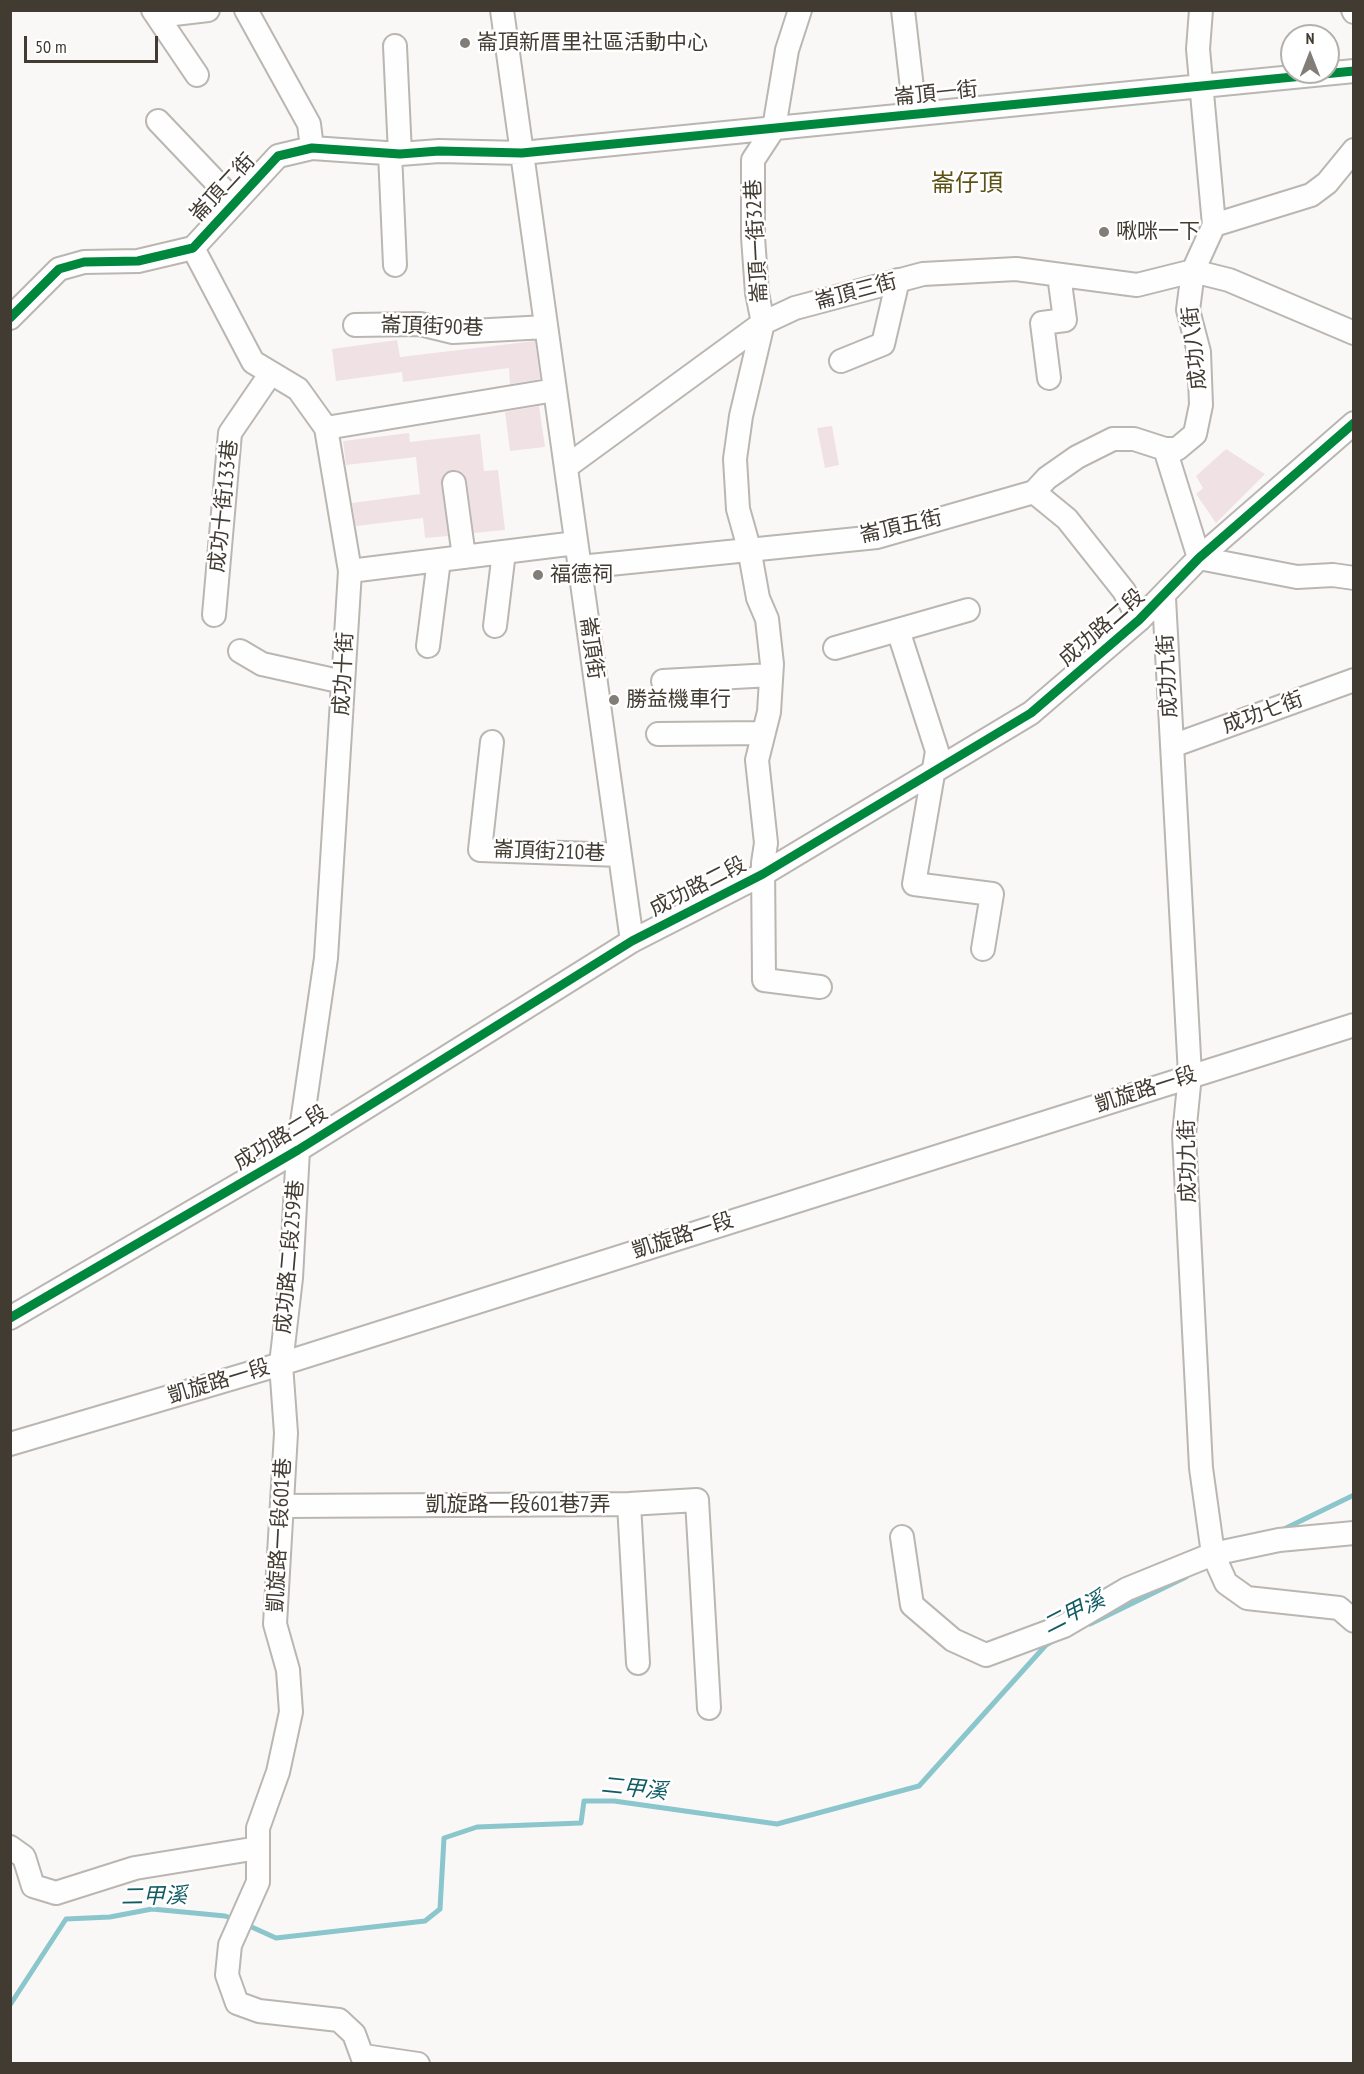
<!DOCTYPE html>
<html>
<head>
<meta charset="utf-8">
<style>
	body { margin:0 }
	#map { position:relative; width:1364px; height:2074px; overflow:hidden; background:#faf8f6; font-family:"PT Sans Narrow",sans-serif }
	canvas { display:block }
	.frame { position:absolute; inset:0; border:12px solid #423b31; pointer-events:none }
	.north { position:absolute; left:1280px; top:24px; width:60px; height:60px; box-sizing:border-box; background:#fff; border:2px solid #b3b1ad; border-radius:50%; rotate:0deg; font-size:16px; font-weight:700; line-height:24px; text-align:center; color:#423b31 }
	.north::after { content:''; display:block; margin:auto; width:21px; height:27px; background:#827d76; clip-path:polygon(50% 0,100% 100%,50% 72%,0 100%) }
	.scale { position:absolute; left:24px; top:36px; width:134px; height:27px; box-sizing:border-box; border:3px solid #423b31; border-top:0; padding-left:8px; font-size:18px; line-height:21px; white-space:nowrap; color:#423b31; -webkit-text-stroke:4px #fff; paint-order:stroke }
</style>
</head>
<body>
<div id="map">
<canvas width="1364" height="2074"></canvas>
<div class="frame"></div>
<div class="north">N</div>
<div class="scale">50 m</div>
</div>
<script>
const g = document.querySelector('canvas').getContext('2d');
g.lineJoin = 'round';
function poly(rows) {
  const path = new Path2D();
  for (const r of rows) {
    path.moveTo(r[0], r[1]);
    for (let i = 2; i < r.length; i += 2) path.lineTo(r[i], r[i + 1]);
  }
  return path;
}
function trace(path, color, width, dash) {
  g.strokeStyle = color;
  g.lineWidth = width;
  g.lineCap = dash ? 'butt' : 'round';
  g.setLineDash(dash || []);
  g.stroke(path);
}
function fillPath(path, color) {
  g.fillStyle = color;
  g.fill(path, 'evenodd');
}
function drawText(font, color, halo, rows, align = 'center') {
  g.font = font + ' "PT Sans Narrow","Noto Sans TC",sans-serif';
  g.lineWidth = 5;
  g.setLineDash([]);
  g.textBaseline = 'middle';
  g.strokeStyle = halo;
  g.fillStyle = color;
  for (const [text, x, y, turn = 0] of rows) {
    g.save();
    g.translate(x, y);
    g.rotate((+turn || 0) * Math.PI / 180);
    g.textAlign = isNaN(turn) ? turn : align;
    if (halo) g.strokeText(text, 0, 0);
    g.fillText(text, 0, 0);
    g.restore();
  }
}
const stream = poly([
	[1282,1530,1354,1495],
	[1090,1624,1186,1577],
	[245,1924,276,1938,425,1921,440,1909,444,1838,477,1827,581,1823,584,1801,614,1801,777,1824,919,1786,1046,1645,1051,1642],
	[10,2005,66,1919,110,1917,152,1909,225,1916,234,1919]
]);
const building = poly([
	[397,340,400,357,535,341,540,379,510,384,509,368,403,382,402,372,336,381,332,349],
	[539,406,545,447,510,451,505,412],
	[832,426,839,465,825,468,817,428],
	[409,433,410,442,480,434,484,471,498,470,505,530,474,533,467,481,464,474,453,470,445,473,441,484,448,536,425,538,423,518,356,526,352,503,420,494,416,457,346,465,343,441],
	[1226,449,1265,474,1216,523,1196,494,1203,488,1196,476]
]);
const minor = poly([
	[153,10,197,75],
	[246,10,309,124,312,148],
	[502,10,632,941],
	[800,10,787,50,774,128,753,160,753,237,757,293,763,323,741,416,735,459,738,509,749,548,758,598,767,619,772,664,769,712,757,760,766,843,763,863,764,980,820,987],
	[903,10,915,114],
	[1201,10,1198,49,1214,225,1193,271,1188,310,1199,352,1201,405,1195,434,1177,449,1165,449,1199,558,1297,577,1333,575,1354,578],
	[1353,10,1354,12],
	[157,16,208,10],
	[395,46,400,154],
	[158,121,235,202],
	[390,153,395,265],
	[1214,225,1311,195,1327,183,1354,150],
	[193,248,253,362,298,389,326,428,350,571,326,958,298,1150,291,1278,281,1364,286,1433,275,1624,288,1670,291,1712,278,1772,258,1828,258,1882,230,1945,227,1975,237,2003,259,2011,339,2020,354,2034,365,2064],
	[10,318,59,269,84,262,138,261,193,248,278,156,312,148,400,154,439,151,522,153,1354,71],
	[355,325,420,324,453,332,546,327],
	[841,361,883,344,898,280],
	[1049,378,1042,323,1065,320,1059,275],
	[326,428,555,390],
	[566,467,763,323,795,308,923,274,1016,269,1137,285,1193,271,1229,280,1354,333],
	[454,483,464,557],
	[1034,492,1067,519,1124,591,1139,620],
	[580,567,877,537,1034,492,1047,478,1077,457,1113,439,1134,439,1165,449],
	[350,571,576,543],
	[1164,598,1190,1075,1184,1135,1201,1468,1213,1554,1226,1583,1247,1598,1339,1608,1354,1621],
	[214,615,230,433,271,373],
	[495,626,504,552],
	[898,630,937,751,914,884,992,894,983,949],
	[428,646,439,560],
	[835,648,968,610],
	[240,651,262,664,343,682],
	[663,681,771,675],
	[658,734,763,733],
	[492,742,480,850,620,855],
	[1172,746,1354,680],
	[10,1318,298,1150,632,941,763,874,1031,713,1139,620,1199,558,1354,423],
	[10,1444,281,1364,1354,1025],
	[629,1504,638,1663],
	[283,1506,629,1504,697,1500,709,1708],
	[902,1537,912,1605,953,1640,986,1655,1064,1626,1127,1589,1213,1554,1279,1540,1354,1533],
	[10,1847,24,1857,33,1886,56,1893,135,1868,258,1848],
	[364,2056,418,2064]
]);
const cycleway = poly([
	[10,318,59,269,84,262,138,261,193,248,278,156,312,148,400,154,439,151,522,153,1354,71],
	[10,1318,298,1150,632,941,763,874,1031,713,1139,620,1199,558,1354,423]
]);
const markers = [
	[465,43,6,"#827d76"],
	[1104,232,6,"#827d76"],
	[538,575,6,"#827d76"],
	[614,700,6,"#827d76"]
];
const poiNames = [
	["崙頂新厝里社區活動中心",477,43],
	["啾咪一下",1116,232],
	["福德祠",550,575],
	["勝益機車行",626,700]
];
const streetNames = [
	["崙頂一街",936,94,-6],
	["崙頂二街",223,188,-47],
	["崙頂一街32巷",757,241,-93],
	["崙頂三街",856,292,-15],
	["崙頂街90巷",432,327,2],
	["成功八街",1195,348,-96],
	["成功十街133巷",224,506,-84],
	["崙頂五街",901,527,-13],
	["成功路二段",1102,628,-41],
	["崙頂街",591,648,82],
	["成功十街",344,674,-87],
	["成功九街",1168,676,-93],
	["成功七街",1263,713,-20],
	["崙頂街210巷",549,852,2],
	["成功路二段",698,887,-27],
	["凱旋路一段",1146,1090,-18],
	["成功路二段",281,1138,-31],
	["成功九街",1188,1161,-91],
	["凱旋路一段",683,1236,-18],
	["成功路二段259巷",290,1257,-85],
	["凱旋路一段",219,1382,-17],
	["凱旋路一段601巷7弄",518,1505],
	["凱旋路一段601巷",280,1535,-87]
];
const waterNames = [
	["二甲溪",1074,1613,-27],
	["二甲溪",634,1789,6],
	["二甲溪",154,1897,-1]
];
const quarterNames = [
	["崙仔頂",967,184]
];
trace(stream, '#8ac6cc', 5);
fillPath(building, '#f0e1e4');
trace(minor, '#bab6b1', 26);
trace(minor, '#fefefe', 22);
trace(cycleway, '#00873e', 9);
for (const [x, y, r, color] of markers) {
  const dot = new Path2D();
  dot.arc(x, y, r, 0, 2 * Math.PI);
  g.fillStyle = color;
  g.fill(dot);
  trace(dot, '#fff', 2);
}
drawText('21px', '#423b31', '#fff', poiNames, 'left');
drawText('21px', '#423b31', '#fff', streetNames);
drawText('italic 22px', '#115c63', '#fff', waterNames);
drawText('24px', '#5e5316', '#fff', quarterNames);
</script>
</body>
</html>
